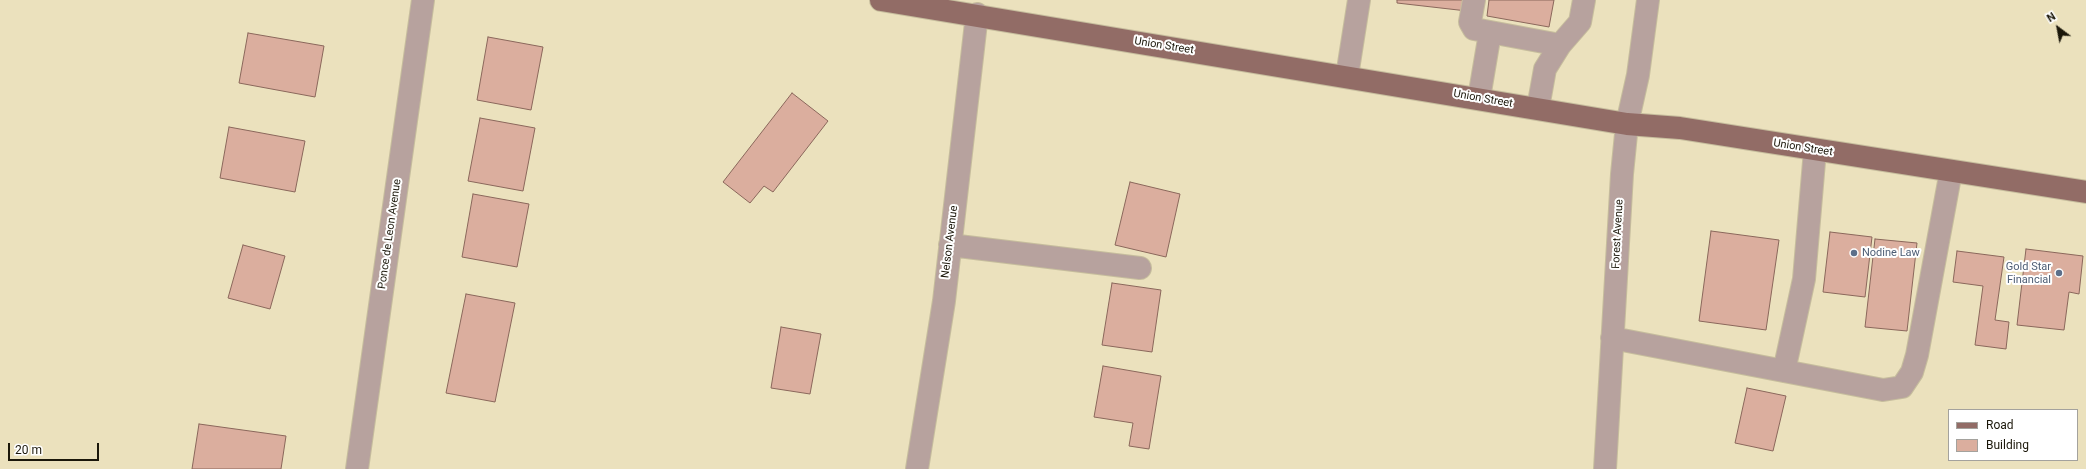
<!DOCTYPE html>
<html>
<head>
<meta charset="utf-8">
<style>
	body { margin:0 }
	#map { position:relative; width:2086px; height:469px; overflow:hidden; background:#ebe1bd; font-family:Roboto,sans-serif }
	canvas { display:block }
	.legend { position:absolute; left:1948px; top:409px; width:130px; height:52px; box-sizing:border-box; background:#fff; border:1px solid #a4a29d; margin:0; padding:5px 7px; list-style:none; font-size:12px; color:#1b170a }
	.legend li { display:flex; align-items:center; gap:8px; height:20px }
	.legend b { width:20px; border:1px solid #a4a29d }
	.north { position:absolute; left:2038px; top:8px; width:40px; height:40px; -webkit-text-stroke:3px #fff; paint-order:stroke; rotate:328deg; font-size:11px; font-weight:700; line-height:16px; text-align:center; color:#1b170a }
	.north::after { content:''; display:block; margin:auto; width:14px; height:18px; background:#1b170a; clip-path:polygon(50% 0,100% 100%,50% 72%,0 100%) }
	.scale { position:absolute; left:8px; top:443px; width:91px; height:18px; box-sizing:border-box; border:2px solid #1b170a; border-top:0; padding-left:5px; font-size:12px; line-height:14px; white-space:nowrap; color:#1b170a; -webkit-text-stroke:3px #fff; paint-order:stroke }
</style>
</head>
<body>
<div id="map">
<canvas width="2086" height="469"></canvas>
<ul class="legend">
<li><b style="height:5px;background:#926c66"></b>Road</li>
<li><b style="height:11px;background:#dbae9e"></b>Building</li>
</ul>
<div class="north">N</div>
<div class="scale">20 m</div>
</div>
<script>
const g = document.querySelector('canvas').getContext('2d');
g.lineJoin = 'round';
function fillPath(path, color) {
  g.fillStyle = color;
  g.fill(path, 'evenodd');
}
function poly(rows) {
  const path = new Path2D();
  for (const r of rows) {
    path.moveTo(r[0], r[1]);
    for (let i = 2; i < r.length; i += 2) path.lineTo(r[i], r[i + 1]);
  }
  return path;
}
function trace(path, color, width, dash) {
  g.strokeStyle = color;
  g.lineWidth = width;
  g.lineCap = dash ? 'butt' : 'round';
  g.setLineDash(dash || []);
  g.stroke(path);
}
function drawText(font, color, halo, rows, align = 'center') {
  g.font = font + ' Roboto,sans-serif';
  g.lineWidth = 4;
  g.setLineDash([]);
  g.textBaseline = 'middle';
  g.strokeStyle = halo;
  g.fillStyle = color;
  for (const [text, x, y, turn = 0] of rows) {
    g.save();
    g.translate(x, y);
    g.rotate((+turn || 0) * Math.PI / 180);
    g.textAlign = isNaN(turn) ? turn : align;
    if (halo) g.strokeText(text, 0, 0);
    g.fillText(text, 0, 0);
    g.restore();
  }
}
const building = poly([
	[1397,0,1468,0,1467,11,1397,3,1397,0],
	[1489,0,1554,0,1549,27,1487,16,1489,0],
	[248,33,324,46,315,97,239,83,248,33],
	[488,37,543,47,531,110,477,100,488,37],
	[792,93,828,121,773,192,764,186,750,203,723,182,792,93],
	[480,118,535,128,523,191,468,181,480,118],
	[229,127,305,141,295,192,220,178,229,127],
	[1130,182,1180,194,1166,257,1115,245,1130,182],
	[473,194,529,204,517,267,462,257,473,194],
	[1711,231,1779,240,1766,330,1699,321,1711,231],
	[1830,232,1872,237,1865,297,1823,292,1830,232],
	[1875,239,1917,243,1907,331,1865,327,1875,239],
	[243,245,285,256,270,309,228,298,243,245],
	[2026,249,2083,256,2079,294,2069,292,2064,330,2017,325,2026,249],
	[1957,251,2004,257,1995,320,2009,322,2006,349,1975,345,1983,286,1953,282,1957,251],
	[1112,283,1161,290,1152,352,1102,345,1112,283],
	[466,294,515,303,495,402,446,393,466,294],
	[781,327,821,334,810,394,771,388,781,327],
	[1103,366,1161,376,1149,449,1129,446,1133,423,1094,417,1103,366],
	[1747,388,1786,396,1773,451,1735,443,1747,388],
	[199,424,286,436,281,469,192,469,199,424]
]);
const minor = poly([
	[1474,0,1470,22,1474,29,1560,45],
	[1347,76,1359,0],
	[1479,98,1490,33],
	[1538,108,1545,69,1560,45,1580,22,1584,0],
	[950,245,1140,268],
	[1612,338,1883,390,1902,387,1912,372,1917,355,1951,171],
	[1784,371,1804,279,1815,150],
	[357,469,423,0],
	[917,469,944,301,977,14],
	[1605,469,1622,174,1627,124,1638,75,1648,0]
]);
const major = poly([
	[881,0,1627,124,1680,128,2086,192]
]);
const markers = [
	[1854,253,4,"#5c6f8a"],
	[2059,273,4,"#5c6f8a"]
];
const streetNames = [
	["Union Street",1164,46,9],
	["Union Street",1483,99,10],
	["Union Street",1803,148,9],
	["Ponce de Leon Avenue",390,234,-82],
	["Forest Avenue",1618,234,-87],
	["Nelson Avenue",950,242,-83]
];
const serviceNames = [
	["Nodine Law",1862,253],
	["Gold Star",2051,267,"right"],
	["Financial",2051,280,"right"]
];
fillPath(building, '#dbae9e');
trace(building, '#8a675b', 1);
trace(minor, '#c6bd9d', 24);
trace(major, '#c6bd9d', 24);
trace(minor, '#b7a29e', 22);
trace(major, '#926c66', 22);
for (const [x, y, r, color] of markers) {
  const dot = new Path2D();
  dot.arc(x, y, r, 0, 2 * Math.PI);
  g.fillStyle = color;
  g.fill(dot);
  trace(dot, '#fff', 1.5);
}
drawText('11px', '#1b170a', '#fff', streetNames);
drawText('11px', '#4e5e75', '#fff', serviceNames, 'left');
</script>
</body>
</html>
